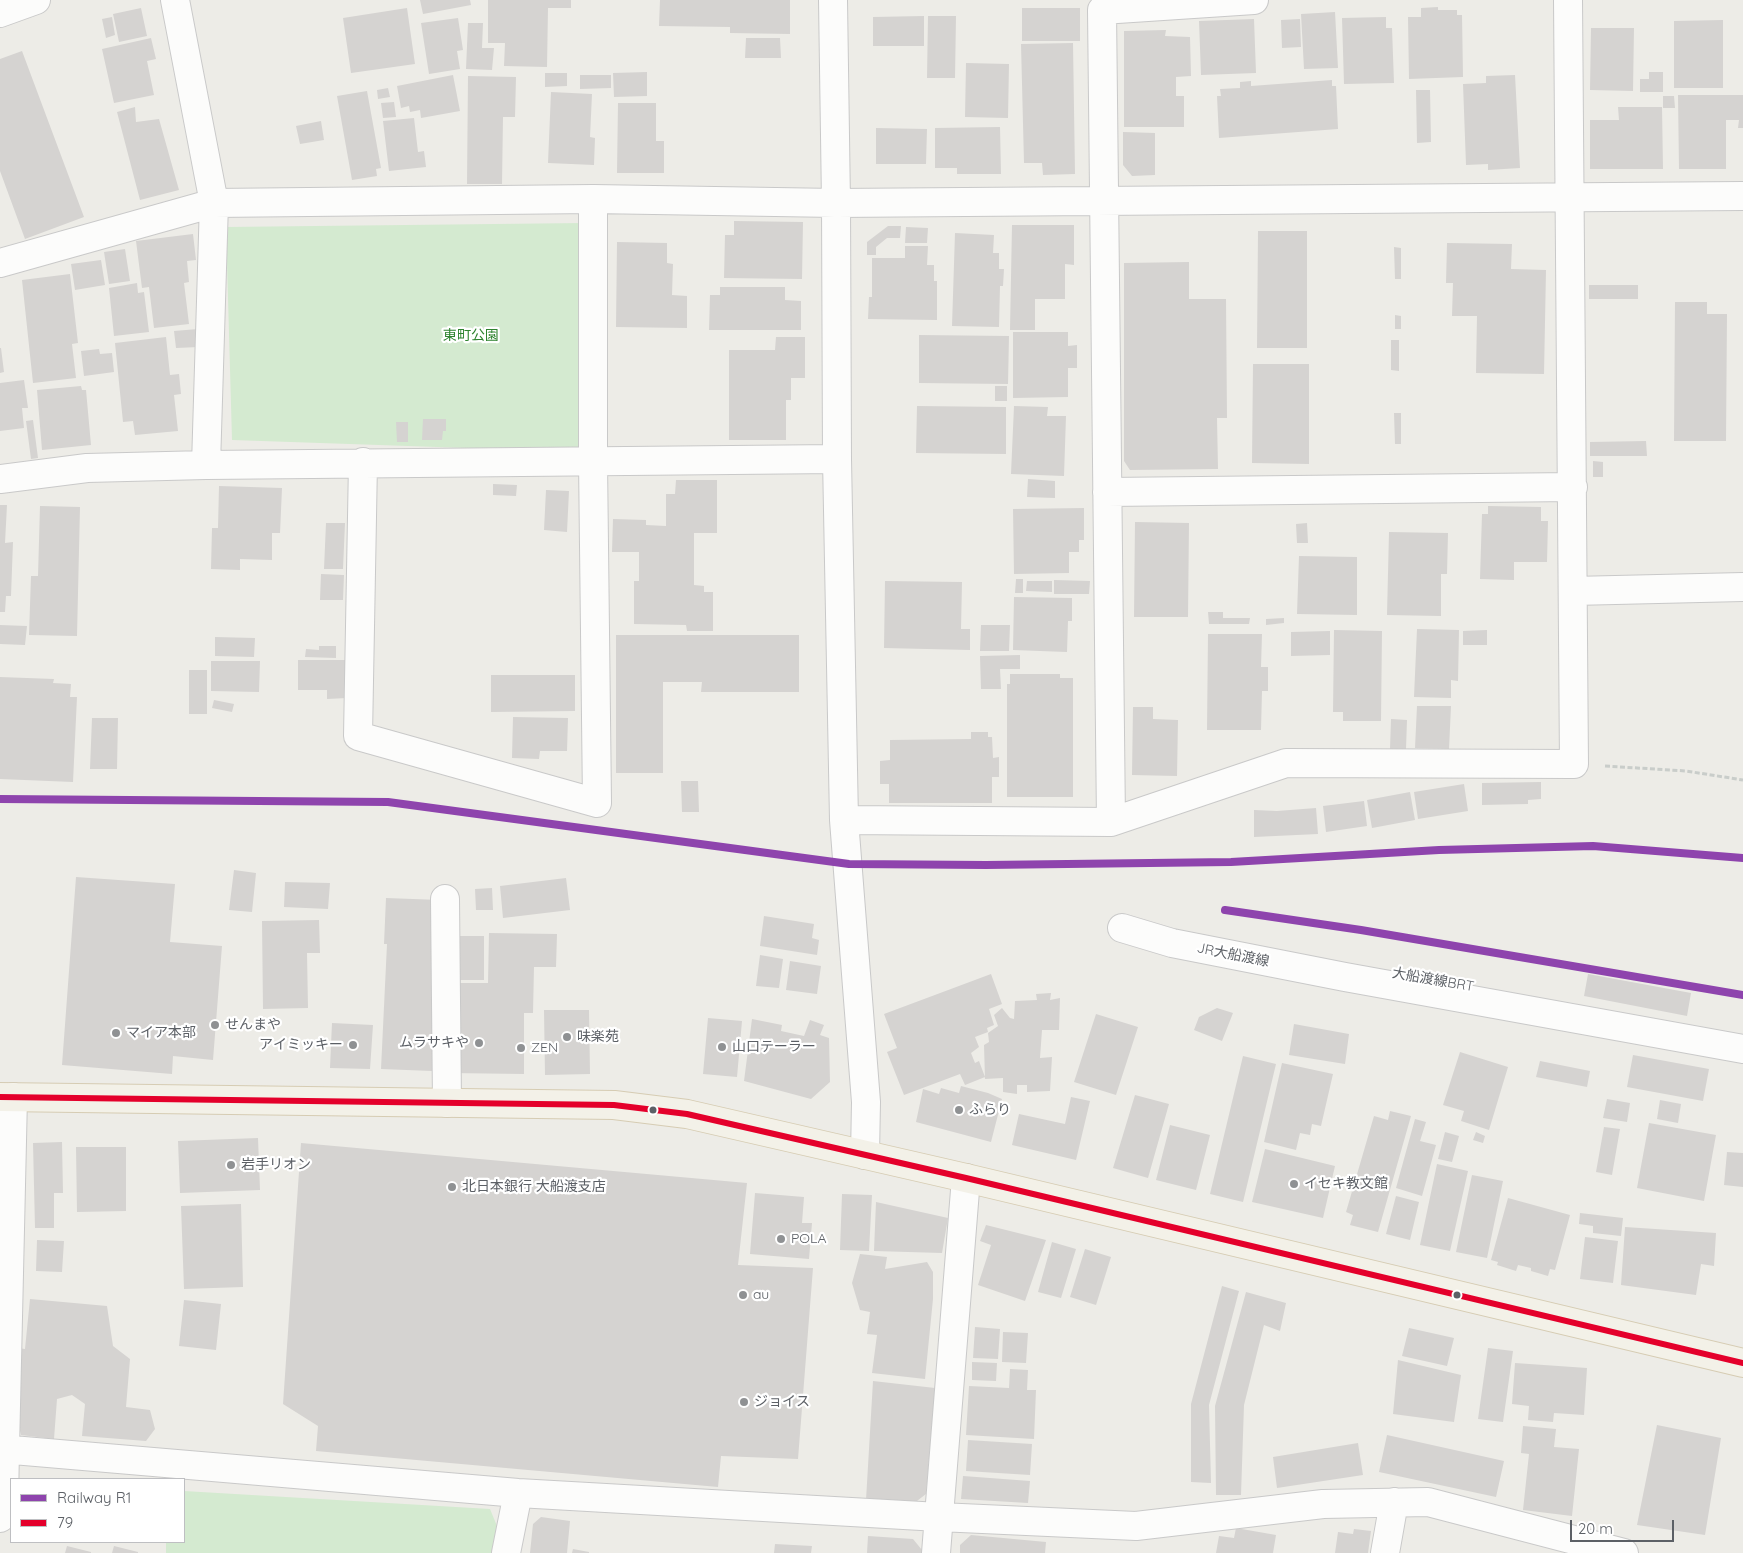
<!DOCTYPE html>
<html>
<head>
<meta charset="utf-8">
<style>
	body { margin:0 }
	#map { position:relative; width:1743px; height:1553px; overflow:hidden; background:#edece7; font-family:Quicksand,sans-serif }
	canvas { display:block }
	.legend { position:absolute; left:10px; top:1478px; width:175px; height:65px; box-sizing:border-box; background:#fff; border:1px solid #bebfc2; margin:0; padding:6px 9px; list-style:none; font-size:15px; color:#5c6066 }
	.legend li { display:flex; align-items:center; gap:10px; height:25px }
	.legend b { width:25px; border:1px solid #bebfc2 }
	.scale { position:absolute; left:1570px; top:1520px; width:104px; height:22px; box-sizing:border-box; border:2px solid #5c6066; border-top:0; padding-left:6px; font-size:15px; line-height:18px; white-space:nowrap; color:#5c6066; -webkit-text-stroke:4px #fff; paint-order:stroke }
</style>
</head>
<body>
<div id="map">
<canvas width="1743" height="1553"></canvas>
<ul class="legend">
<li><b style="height:6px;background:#8e44ad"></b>Railway R1</li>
<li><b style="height:6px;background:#e4002b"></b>79</li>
</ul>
<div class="scale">20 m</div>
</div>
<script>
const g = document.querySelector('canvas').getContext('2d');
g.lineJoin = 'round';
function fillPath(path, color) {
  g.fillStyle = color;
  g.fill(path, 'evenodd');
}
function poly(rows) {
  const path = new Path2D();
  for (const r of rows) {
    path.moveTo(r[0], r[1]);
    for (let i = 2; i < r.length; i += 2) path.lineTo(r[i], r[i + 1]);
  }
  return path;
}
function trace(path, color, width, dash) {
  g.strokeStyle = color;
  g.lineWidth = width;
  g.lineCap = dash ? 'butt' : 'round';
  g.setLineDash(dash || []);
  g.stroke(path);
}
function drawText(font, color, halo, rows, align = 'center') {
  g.font = font + ' Quicksand,"Noto Sans JP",sans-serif';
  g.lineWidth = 4.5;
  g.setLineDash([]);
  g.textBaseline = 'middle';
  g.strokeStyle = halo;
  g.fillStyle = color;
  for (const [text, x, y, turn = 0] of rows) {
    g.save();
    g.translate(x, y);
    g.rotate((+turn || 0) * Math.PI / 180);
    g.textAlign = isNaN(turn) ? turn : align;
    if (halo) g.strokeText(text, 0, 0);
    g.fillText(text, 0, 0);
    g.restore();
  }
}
const green = poly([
	[584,223,584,452,232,440,226,227],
	[184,1491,490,1509,497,1526,492,1553,166,1553,166,1542,184,1542]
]);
const building = poly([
	[420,0,470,0,471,5,423,14],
	[488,0,571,0,571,8,548,8,547,67,504,66,505,43,488,43],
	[660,0,790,0,790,34,730,33,730,27,659,26],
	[1438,7,1438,10,1457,10,1457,15,1462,15,1463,77,1409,79,1408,17,1421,17,1421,8],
	[141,8,147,36,119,42,113,14],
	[407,8,415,64,351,73,343,18],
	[1022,8,1080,8,1080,41,1022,41],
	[1335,12,1338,68,1304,69,1301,14],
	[924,16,924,46,873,46,873,17],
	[928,16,956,16,955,78,927,78],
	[112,17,115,35,106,38,102,19],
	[1386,17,1386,28,1392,28,1394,83,1344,84,1342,18],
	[458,18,463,50,457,51,460,69,429,74,421,23],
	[1254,19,1256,73,1201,75,1199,21],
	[1300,19,1301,47,1282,48,1281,20],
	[1723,20,1723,88,1674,88,1674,21],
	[468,23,483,23,482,48,494,48,492,70,466,69],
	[1591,28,1634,28,1633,91,1590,90],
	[1166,30,1165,36,1190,37,1191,76,1176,77,1176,96,1184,96,1184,127,1124,127,1124,31],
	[151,38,156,59,147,61,154,95,114,103,102,49],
	[746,38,780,38,781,58,745,58],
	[1073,43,1075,174,1043,175,1042,163,1024,163,1021,44],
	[22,51,84,217,25,239,0,171,0,59],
	[966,63,1009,64,1008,118,965,117],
	[647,72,647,96,614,97,613,73],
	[1649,72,1663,72,1663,92,1640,92,1640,79,1649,79],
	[545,73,567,73,567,86,545,87],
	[453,75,460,111,421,118,420,110,410,112,409,106,401,108,397,86],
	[580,75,611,75,611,88,580,89],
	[1515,75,1520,168,1488,170,1488,164,1466,165,1463,84,1486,83,1486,76],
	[468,76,516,77,515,117,503,117,502,184,467,184],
	[1332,80,1332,86,1336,86,1338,129,1219,138,1217,96,1221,96,1220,89,1240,88,1240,82,1251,81,1251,86],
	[388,88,390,97,378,99,377,90],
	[1416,90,1430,90,1431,142,1417,143],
	[367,91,381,168,376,169,377,176,352,180,337,96],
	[551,92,592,94,590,137,595,138,594,165,548,163],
	[1678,95,1743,95,1743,128,1738,128,1739,120,1726,120,1726,169,1679,169],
	[1663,96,1674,96,1675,108,1663,108],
	[394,102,396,117,383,118,381,103],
	[618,103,656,103,656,141,664,141,664,173,617,173],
	[135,107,136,122,159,119,179,190,140,200,117,112],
	[1618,107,1662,107,1663,169,1590,169,1590,120,1619,120],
	[414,118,418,152,424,151,426,167,389,171,383,121],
	[321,121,324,140,300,144,296,126],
	[1000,127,1001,174,957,174,957,168,935,168,935,128],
	[876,128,927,129,926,164,876,164],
	[1123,132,1155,133,1155,175,1132,176,1123,165],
	[734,221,803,222,802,279,724,278,725,235,734,235],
	[1012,225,1074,225,1074,265,1065,264,1065,299,1035,299,1035,330,1010,330],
	[888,226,901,226,900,238,887,238,876,247,876,255,867,255,867,242],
	[906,227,928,228,927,243,905,243],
	[1258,231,1307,231,1307,348,1257,348],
	[955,233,994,235,993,253,999,253,999,269,1004,269,1003,286,1000,286,999,327,952,326],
	[193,234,196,260,187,261,189,282,184,283,189,324,154,328,149,287,142,288,136,241],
	[617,242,667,243,667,263,673,264,672,295,687,296,687,328,616,327],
	[1447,243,1512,244,1511,269,1546,270,1544,374,1476,373,1477,316,1452,316,1453,283,1446,283],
	[905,246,928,246,927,265,934,265,934,281,937,281,937,320,868,319,869,297,872,297,872,258,905,258],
	[1394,247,1401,248,1401,279,1395,279],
	[125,249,130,281,109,284,104,252],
	[101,260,105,285,75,290,71,264],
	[1189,262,1189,299,1226,299,1227,418,1217,418,1218,469,1130,470,1124,461,1124,263],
	[70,274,78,343,72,344,76,378,33,383,22,280],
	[137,283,138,293,144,292,149,332,114,336,109,288],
	[1589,285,1638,285,1638,299,1589,299],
	[720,287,785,287,785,300,801,301,801,330,709,330,710,295,720,295],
	[1675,302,1707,302,1707,314,1727,314,1726,441,1674,441],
	[1395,315,1401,316,1401,329,1395,329],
	[198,329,199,347,176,348,174,331],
	[1013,332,1068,332,1068,346,1077,345,1077,368,1068,368,1068,397,1013,398],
	[919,335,1009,336,1008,384,919,383],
	[166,337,170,375,179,374,181,394,174,395,178,431,135,435,133,421,123,422,115,343],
	[776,337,805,337,805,378,791,378,791,400,786,400,786,440,729,440,729,350,775,350],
	[1391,340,1399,340,1399,371,1391,370],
	[0,348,1,348,4,372,0,373],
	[99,349,100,354,112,353,114,372,84,376,81,351],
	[1253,364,1309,364,1309,464,1252,463],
	[24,380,28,408,22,408,24,428,0,431,0,383],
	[81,386,82,390,86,390,91,445,42,450,37,390],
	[995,386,1007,386,1007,401,995,401],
	[917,406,1006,407,1006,454,916,453],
	[1014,406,1048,407,1047,416,1066,416,1064,476,1011,474],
	[1394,413,1401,413,1401,444,1395,444],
	[423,419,446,419,446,431,443,431,442,440,422,440],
	[33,420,38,458,31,459,26,421],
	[396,422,408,422,408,442,397,442],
	[1646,441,1647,456,1590,456,1590,442],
	[1593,461,1603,462,1603,477,1593,477],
	[1028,479,1055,481,1055,498,1027,497],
	[676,480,717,480,717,533,694,533,694,585,704,586,704,592,713,592,713,631,687,631,686,625,634,624,634,581,639,581,639,552,612,552,613,519,646,520,646,525,666,526,666,494,675,494],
	[493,484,517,485,516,496,493,495],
	[219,486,282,488,280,533,272,533,272,560,240,559,240,570,211,569,212,528,218,528],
	[546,490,569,491,567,532,544,530],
	[0,505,7,505,5,543,13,542,11,596,6,596,5,612,0,612],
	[40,506,80,507,77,636,29,635,31,576,38,576],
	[1488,506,1541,507,1541,521,1548,521,1547,562,1514,562,1514,580,1480,579,1482,514,1488,514],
	[1084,508,1084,540,1079,540,1079,552,1069,552,1069,573,1014,574,1013,509],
	[1135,522,1189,523,1188,617,1134,617],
	[326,523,345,523,343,569,324,569],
	[1307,523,1308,543,1297,543,1296,524],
	[1389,532,1448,533,1447,574,1441,574,1441,616,1387,615],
	[1299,556,1357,557,1357,615,1297,614],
	[321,574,344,575,343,600,320,600],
	[1016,579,1023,579,1023,593,1015,593],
	[1054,580,1090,581,1089,594,1054,594],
	[885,581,962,582,961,629,970,629,970,650,884,648],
	[1027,581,1052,581,1052,592,1026,591],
	[1014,597,1072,598,1072,621,1068,621,1067,652,1013,650],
	[1208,612,1223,612,1223,618,1250,618,1249,624,1209,624],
	[1284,618,1284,623,1266,625,1266,619],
	[0,625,27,626,25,645,0,644],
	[981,625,1010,625,1009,651,980,651],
	[1417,629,1459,630,1458,681,1451,680,1451,698,1414,697],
	[1334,630,1382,631,1381,721,1343,721,1343,712,1333,712],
	[1487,630,1487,645,1463,645,1463,631],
	[1330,631,1330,655,1291,656,1291,632],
	[1208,634,1262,634,1261,667,1268,667,1268,691,1262,691,1261,730,1207,730],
	[616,635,799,635,799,692,701,692,702,682,663,682,663,773,616,773],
	[215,637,255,638,254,657,215,656],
	[319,646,336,646,336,658,305,657,306,649,319,650],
	[1020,655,1020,669,1000,669,1001,689,981,689,980,656],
	[298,660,347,660,347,698,327,699,327,690,298,690],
	[211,661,260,661,259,692,211,691],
	[189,670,207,670,207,714,189,714],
	[1010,674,1060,674,1060,678,1073,678,1073,797,1007,797,1007,684,1010,684],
	[491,675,575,675,575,711,491,712],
	[0,677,54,679,53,683,71,684,70,697,77,697,73,782,0,779],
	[214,700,234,704,232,712,212,708],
	[1417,706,1451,706,1449,749,1415,748],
	[1133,707,1153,707,1153,719,1178,720,1177,776,1132,775],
	[513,717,568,718,567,751,540,751,539,759,512,758],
	[92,718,118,718,117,769,90,769],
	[1391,719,1407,720,1406,749,1390,749],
	[971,732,988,732,988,737,992,737,993,758,999,757,999,777,992,777,992,803,889,803,889,784,880,784,880,761,890,760,890,740,971,739],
	[681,781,698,781,699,812,682,812],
	[1541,782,1541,799,1528,800,1528,804,1482,805,1482,783],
	[1464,784,1468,811,1418,819,1414,792],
	[1410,792,1415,820,1372,828,1367,800],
	[1364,801,1367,826,1326,832,1323,806],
	[1316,808,1318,834,1254,837,1254,810,1277,811],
	[234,870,256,873,252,912,229,910],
	[76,877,175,884,170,942,222,946,213,1060,173,1056,172,1074,62,1065],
	[566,878,570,910,503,918,500,886],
	[285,882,330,883,328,909,284,907],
	[492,888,493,910,476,910,475,889],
	[386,898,440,900,432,1071,381,1069,387,944,384,944],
	[764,916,814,924,812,938,819,940,817,955,760,946],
	[319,920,320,953,307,953,308,1008,263,1009,262,921],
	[489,933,557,934,556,967,534,967,533,1013,524,1013,524,1074,449,1073,450,983,488,983],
	[459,936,484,936,484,980,458,980],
	[760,955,783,959,779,988,756,986],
	[790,961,821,966,817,994,786,990],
	[991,974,1002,1004,989,1009,994,1025,987,1028,988,1032,975,1037,979,1047,971,1053,975,1063,979,1061,985,1077,965,1085,960,1074,904,1095,887,1052,897,1048,884,1014],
	[1588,974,1691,993,1687,1016,1584,996],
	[1051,993,1050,1000,1060,998,1059,1030,1042,1030,1040,1058,1052,1057,1050,1091,1027,1092,1027,1085,1017,1085,1017,1094,1003,1092,1003,1078,985,1079,984,1045,989,1042,988,1033,998,1026,994,1015,1002,1008,1010,1018,1014,1019,1015,1001,1037,1000,1036,994],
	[1217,1008,1233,1013,1222,1041,1194,1030,1199,1017],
	[544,1010,589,1010,590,1074,545,1075],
	[1096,1014,1138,1027,1116,1095,1074,1082],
	[708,1018,742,1021,737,1077,703,1074],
	[752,1019,782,1025,781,1031,804,1036,810,1020,824,1025,820,1035,829,1038,830,1082,811,1099,744,1081],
	[332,1023,373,1025,370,1069,330,1068],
	[1294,1024,1349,1034,1345,1064,1289,1055],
	[1460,1052,1508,1067,1489,1130,1461,1121,1464,1111,1443,1105],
	[1633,1055,1709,1069,1703,1101,1627,1087],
	[1243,1056,1276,1064,1243,1202,1210,1194],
	[1540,1061,1590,1071,1587,1087,1536,1077],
	[1282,1063,1333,1074,1321,1126,1312,1124,1310,1135,1300,1133,1296,1150,1264,1142],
	[961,1086,988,1093,1002,1099,991,1142,916,1122,923,1089,939,1094,941,1088,959,1093],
	[1135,1095,1169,1104,1148,1178,1113,1168],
	[1071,1097,1090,1101,1076,1160,1012,1145,1019,1114,1065,1124],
	[1607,1099,1630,1103,1627,1122,1603,1118],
	[1660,1100,1681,1104,1678,1123,1657,1119],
	[1390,1111,1411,1116,1378,1232,1350,1225,1353,1215,1346,1212,1374,1116,1388,1120],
	[1415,1119,1426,1122,1420,1141,1436,1145,1422,1196,1396,1188],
	[1649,1123,1716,1135,1704,1201,1637,1188],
	[1170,1125,1210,1135,1196,1190,1156,1180],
	[1604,1127,1620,1129,1612,1175,1596,1172],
	[1445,1132,1459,1136,1452,1162,1438,1159],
	[1476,1132,1485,1136,1483,1143,1473,1140],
	[258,1138,260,1190,180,1193,178,1141],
	[62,1142,63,1193,54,1193,54,1228,35,1228,33,1143],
	[301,1143,747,1183,738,1265,813,1268,798,1459,721,1456,718,1487,316,1451,318,1426,283,1404],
	[76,1147,126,1147,126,1211,77,1212],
	[1265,1149,1335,1166,1323,1218,1252,1202],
	[1727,1152,1743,1153,1743,1187,1724,1185],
	[1437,1164,1468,1171,1450,1251,1420,1245],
	[1472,1175,1503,1181,1487,1258,1456,1252],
	[755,1193,804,1197,802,1223,812,1223,809,1259,750,1254],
	[842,1194,872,1195,869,1251,840,1250],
	[1396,1196,1419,1202,1410,1240,1386,1234],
	[1508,1198,1570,1215,1555,1270,1550,1269,1548,1276,1531,1271,1531,1268,1518,1265,1516,1271,1497,1265,1498,1262,1491,1260],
	[876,1202,948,1218,942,1253,874,1251],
	[241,1204,243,1287,184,1289,181,1206],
	[1580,1213,1623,1218,1621,1236,1593,1233,1593,1226,1579,1224],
	[986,1225,1046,1240,1025,1301,978,1285,991,1245,980,1241],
	[1625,1227,1716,1233,1714,1266,1701,1264,1696,1295,1621,1285],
	[1585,1237,1618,1241,1613,1283,1580,1279],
	[37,1240,64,1241,62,1272,36,1271],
	[1052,1242,1076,1249,1061,1298,1038,1292],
	[1085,1249,1111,1257,1096,1305,1070,1297],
	[860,1254,887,1257,885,1269,927,1262,933,1272,933,1299,925,1379,872,1373,877,1335,867,1334,870,1312,860,1310,852,1283],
	[1222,1286,1239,1291,1209,1405,1211,1483,1191,1482,1191,1404],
	[1246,1292,1286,1303,1280,1331,1264,1325,1244,1405,1241,1495,1216,1495,1215,1406],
	[30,1299,107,1306,113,1346,130,1359,126,1407,150,1410,155,1429,146,1441,82,1436,85,1404,72,1395,57,1399,54,1439,21,1435,13,1399,18,1348,25,1349],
	[184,1300,221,1304,216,1350,179,1346],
	[975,1327,1000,1329,998,1359,973,1358],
	[1409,1328,1454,1338,1447,1366,1402,1356],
	[1003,1332,1028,1333,1026,1363,1002,1362],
	[1488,1348,1513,1351,1503,1422,1478,1419],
	[1398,1360,1461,1375,1454,1422,1393,1414],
	[972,1362,997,1363,996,1381,972,1380],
	[1515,1363,1587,1368,1584,1415,1554,1413,1553,1422,1528,1420,1529,1406,1512,1404],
	[1010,1369,1028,1370,1027,1390,1036,1390,1034,1439,966,1435,969,1386,1009,1388],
	[873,1381,935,1388,926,1494,913,1504,866,1500],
	[1657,1425,1721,1438,1705,1535,1637,1525],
	[1523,1426,1556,1429,1554,1447,1579,1449,1572,1516,1523,1510,1529,1454,1521,1453],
	[1387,1435,1504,1461,1496,1497,1379,1472],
	[968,1440,1032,1444,1030,1475,966,1471],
	[1358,1443,1363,1475,1277,1488,1273,1457],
	[963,1476,1030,1481,1028,1503,961,1499],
	[541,1517,570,1521,567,1553,530,1553,533,1524],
	[1236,1528,1276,1535,1273,1553,1216,1553,1219,1536,1234,1538],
	[1354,1529,1371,1531,1368,1553,1335,1553,1338,1532,1353,1534],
	[971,1535,1046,1542,1045,1553,960,1553,960,1545],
	[868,1536,913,1539,922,1550,921,1553,867,1553],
	[775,1544,812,1546,811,1553,774,1553],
	[67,1546,91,1552,91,1553,65,1553],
	[114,1546,138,1552,138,1553,112,1553],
	[573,1549,589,1552,589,1553,572,1553]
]);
const path = poly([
	[1605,766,1686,771,1743,780]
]);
const minor = poly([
	[175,0,214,203,206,465],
	[833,0,836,203,837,459,844,820,866,1102,865,1155],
	[0,13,36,0],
	[0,263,214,203,593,199,836,203,1743,196],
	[363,462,358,736,597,803,593,460,593,199],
	[0,479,87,468,206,465,837,459],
	[1107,492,1573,487],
	[1573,591,1743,587],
	[844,820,1111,822,1286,763,1574,764,1568,0],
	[1111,822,1102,10,1254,0],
	[445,899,447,1103],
	[1122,928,1172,943,1345,977,1743,1049],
	[0,1449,518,1493,939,1517,1136,1526,1323,1504,1428,1502,1624,1553],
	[0,1518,4,1502,5,1449,13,1097],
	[506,1553,518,1493],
	[936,1553,966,1178],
	[1385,1553,1394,1502]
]);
const major = poly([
	[0,1097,614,1105,687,1114,966,1178,1743,1363]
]);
const rail = poly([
	[0,799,388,802,849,864,986,865,1231,862,1439,850,1593,846,1743,858]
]);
const bus1 = poly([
	[0,1097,614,1105,687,1114,966,1178,1743,1363]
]);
const rail1 = poly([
	[0,799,388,802,849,864,986,865,1231,862,1439,850,1593,846,1743,858],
	[1225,910,1361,930,1743,995]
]);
const markers = [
	[215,1025,5,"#8f9193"],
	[116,1033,5,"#8f9193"],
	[567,1037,5,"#8f9193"],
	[479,1043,5,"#8f9193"],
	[353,1045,5,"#8f9193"],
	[722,1047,5,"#8f9193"],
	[521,1048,5,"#8f9193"],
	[653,1110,4.5,"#5c6066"],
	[959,1110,5,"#8f9193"],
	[231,1165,5,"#8f9193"],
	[1294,1184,5,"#8f9193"],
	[452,1187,5,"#8f9193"],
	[781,1239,5,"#8f9193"],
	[743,1295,5,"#8f9193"],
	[1457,1295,4.5,"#5c6066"],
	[744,1402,5,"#8f9193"]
];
const parkNames = [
	["東町公園",471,336]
];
const streetNames = [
	["JR大船渡線",1233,955,11],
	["大船渡線BRT",1433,980,10]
];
const poiNames = [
	["せんまや",225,1025],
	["マイア本部",126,1033],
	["味楽苑",577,1037],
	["ムラサキや",469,1043,"right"],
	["アイミッキー",343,1045,"right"],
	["山口テーラー",732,1047],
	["ZEN",531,1048],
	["ふらり",969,1110],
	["岩手リオン",241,1165],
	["イセキ教文館",1304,1184],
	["北日本銀行 大船渡支店",462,1187],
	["POLA",791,1239],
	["au",753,1295],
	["ジョイス",754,1402]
];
fillPath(green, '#d4ead0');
fillPath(building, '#d5d3d1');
trace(minor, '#c9c9c9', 30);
trace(major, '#d6ccb3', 30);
trace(path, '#c9cdca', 3, [5, 2.5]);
trace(minor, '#fcfcfb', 28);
trace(major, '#f3f1e8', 28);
trace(rail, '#e3e4e3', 5.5);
trace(rail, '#fff', 4, [11]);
trace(bus1, '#e4002b', 6);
trace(rail1, '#8e44ad', 8);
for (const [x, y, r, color] of markers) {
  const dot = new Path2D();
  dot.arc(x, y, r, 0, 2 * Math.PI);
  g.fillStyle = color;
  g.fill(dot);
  trace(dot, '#fff', 2);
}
drawText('14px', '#2e832f', '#fff', parkNames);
drawText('14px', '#5c6066', '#fff', streetNames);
drawText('14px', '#5c6066', '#fff', poiNames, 'left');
</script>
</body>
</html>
